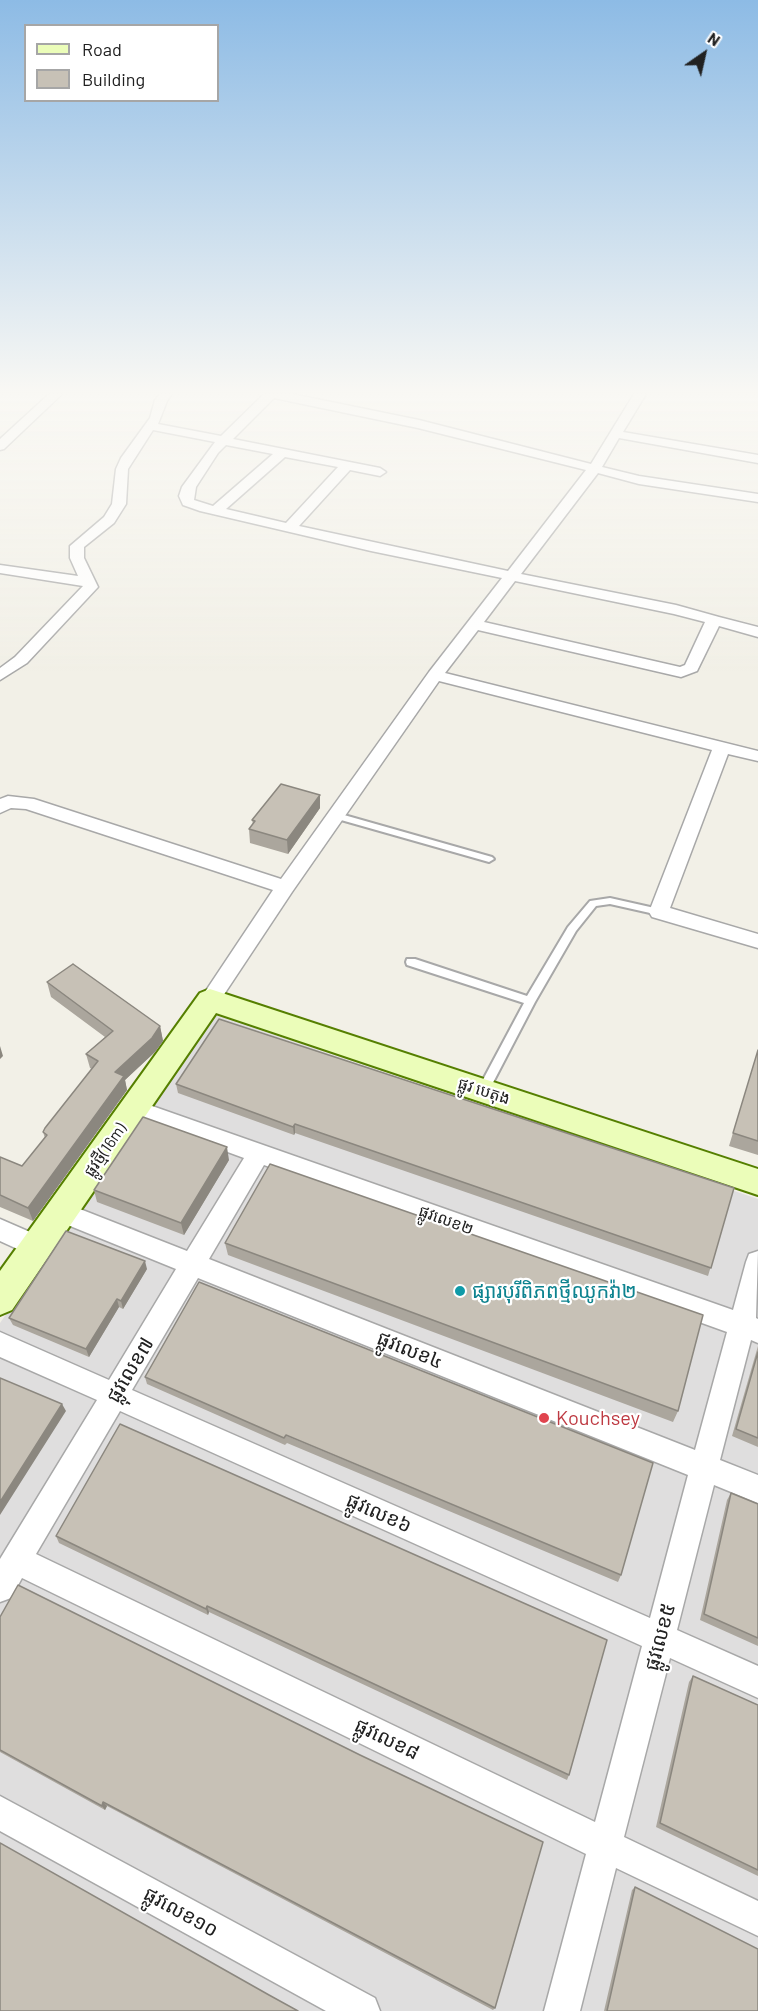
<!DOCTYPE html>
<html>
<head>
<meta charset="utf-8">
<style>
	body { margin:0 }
	#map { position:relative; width:758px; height:2011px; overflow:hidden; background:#f2f0e7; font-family:Barlow,sans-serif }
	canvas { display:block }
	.legend { position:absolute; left:24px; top:24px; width:195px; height:78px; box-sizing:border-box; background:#fff; border:2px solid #a6a6a6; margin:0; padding:8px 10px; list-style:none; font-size:18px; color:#212121 }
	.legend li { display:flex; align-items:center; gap:12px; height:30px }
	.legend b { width:30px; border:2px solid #a6a6a6 }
	.north { position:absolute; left:674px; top:24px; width:60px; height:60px; -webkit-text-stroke:4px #fff; paint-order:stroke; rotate:34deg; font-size:16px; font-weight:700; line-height:24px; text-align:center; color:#212121 }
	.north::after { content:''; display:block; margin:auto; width:21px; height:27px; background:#212121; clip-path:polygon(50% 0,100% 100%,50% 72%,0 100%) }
</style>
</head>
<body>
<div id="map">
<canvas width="758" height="2011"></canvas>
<ul class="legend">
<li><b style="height:8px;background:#ebfdb9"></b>Road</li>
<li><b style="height:16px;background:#c7c1b6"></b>Building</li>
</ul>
<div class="north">N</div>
</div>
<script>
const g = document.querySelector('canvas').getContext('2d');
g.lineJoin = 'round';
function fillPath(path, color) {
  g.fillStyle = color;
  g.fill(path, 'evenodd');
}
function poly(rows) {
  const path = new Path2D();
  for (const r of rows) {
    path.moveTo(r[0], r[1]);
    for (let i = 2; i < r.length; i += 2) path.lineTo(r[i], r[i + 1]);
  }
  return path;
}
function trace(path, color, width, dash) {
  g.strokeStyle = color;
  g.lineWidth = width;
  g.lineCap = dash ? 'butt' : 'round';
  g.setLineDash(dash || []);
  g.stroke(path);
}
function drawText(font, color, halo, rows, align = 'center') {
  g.font = font + ' Barlow,"Noto Sans Khmer",sans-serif';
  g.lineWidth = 4.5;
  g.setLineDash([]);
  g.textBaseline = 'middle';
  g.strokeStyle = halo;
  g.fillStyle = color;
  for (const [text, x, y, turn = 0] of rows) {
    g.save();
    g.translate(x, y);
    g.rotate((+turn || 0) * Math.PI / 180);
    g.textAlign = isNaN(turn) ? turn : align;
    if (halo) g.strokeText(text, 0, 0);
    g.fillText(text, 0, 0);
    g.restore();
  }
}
const residential = poly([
	[215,1015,758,1199,758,2011,0,2011,0,1323]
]);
const lane = poly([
	[337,813,492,857,494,859,489,862,334,818,332,816,334,814,337,813],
	[610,898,659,909,664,912,659,915,610,904,596,906,576,931,535,1002,487,1094,479,1094,477,1091,524,1003,407,965,406,962,407,959,415,959,527,996,568,927,590,901,610,898]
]);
const street = poly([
	[49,394,62,394,4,449,0,450,0,439,49,394],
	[160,394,172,394,167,401,158,424,221,436,264,394,292,394,419,420,591,464,634,394,646,394,623,432,758,455,758,463,619,438,602,467,639,476,758,494,758,502,639,484,598,473,521,574,676,605,719,617,758,627,758,637,719,626,697,671,681,677,478,630,445,673,758,751,758,761,728,754,670,908,758,934,758,948,652,917,649,912,712,750,439,681,292,892,217,1005,210,1008,203,1005,200,1000,203,995,273,890,26,809,11,808,0,813,0,799,8,796,34,799,281,879,429,672,502,578,371,551,200,511,183,505,179,496,182,487,215,442,153,430,128,469,126,504,114,523,84,547,84,558,98,587,27,663,0,680,0,668,15,657,83,586,0,573,0,565,78,576,70,558,70,546,104,517,112,504,116,469,121,458,150,418,155,400,160,394],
	[274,398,418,428,586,470,508,571,299,526,350,470,380,476,386,472,380,468,233,439,274,398],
	[226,445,273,454,213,506,194,500,196,487,218,453,226,445],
	[285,457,338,467,286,523,226,509,285,457],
	[515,581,674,614,705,622,685,665,680,667,484,622,515,581],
	[135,1100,733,1310,746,1262,749,1254,758,1251,756,1318,758,1319,758,1343,751,1340,720,1460,758,1475,758,1503,714,1485,677,1630,758,1666,758,1698,670,1658,624,1837,758,1901,758,1936,616,1868,580,2011,544,2011,586,1854,22,1578,11,1598,0,1602,0,1559,97,1400,0,1357,0,1332,109,1380,176,1269,53,1219,50,1212,53,1205,62,1202,187,1251,244,1158,127,1115,124,1109,127,1103,135,1100],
	[264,1165,727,1332,695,1450,209,1259,264,1165],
	[198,1278,688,1475,650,1618,132,1390,198,1278],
	[120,1411,642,1646,595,1822,36,1554,120,1411],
	[0,1219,46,1239,49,1247,46,1255,37,1258,0,1241,0,1219],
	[0,1796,375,1998,380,2011,326,2011,0,1831,0,1796]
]);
const secondary = poly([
	[210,989,758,1169,758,1195,216,1013,12,1310,0,1315,0,1271,200,993,210,989]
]);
const wall = poly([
	[320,795,320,808,288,854,250,843,249,829,253,824,252,820],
	[47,982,160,1026,163,1041,155,1052,125,1080,127,1090,33,1221,0,1207,0,1157,22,1166,45,1138,43,1132,92,1069,90,1068,86,1054,105,1037,51,997],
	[758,1050,758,1155,729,1146],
	[176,1084,734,1188,708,1276,295,1133,294,1135,178,1093],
	[229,1160,184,1235,97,1202,94,1190],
	[225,1243,678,1411,673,1422,228,1255],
	[147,1269,123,1309,119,1307,89,1357,13,1325,9,1318],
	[758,1346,758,1447,732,1436],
	[145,1377,621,1575,618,1582,287,1443,285,1445,147,1384],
	[731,1493,758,1504,758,1646,700,1620,727,1500],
	[56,1536,607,1640,569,1775,567,1780,209,1612,208,1615,59,1543],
	[0,1617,495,2008,493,2010,107,1806,105,1810,0,1752],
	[693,1676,758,1705,758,1876,656,1827,689,1682],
	[635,1887,758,2011,604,2011,632,1890]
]);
const shadedWall = poly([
	[320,795,320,808,288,854,287,840],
	[160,1026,163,1041,155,1052,125,1080,127,1090,33,1221,28,1208,115,1072],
	[0,1046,3,1056,0,1059],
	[295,1124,295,1133,294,1135,293,1127],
	[227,1147,229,1160,184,1235,181,1223],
	[145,1261,147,1269,123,1309,121,1301],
	[117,1299,119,1307,89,1357,86,1349],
	[62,1404,66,1411,0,1515,0,1502],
	[207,1606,209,1612,208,1615,206,1609],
	[103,1802,107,1806,105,1810,102,1806]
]);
const building = poly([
	[281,784,320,795,287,840,249,829,255,821,252,820,281,784],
	[73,964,160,1026,152,1038,115,1072,124,1076,28,1208,0,1195,0,1157,22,1166,47,1135,43,1132,45,1128,98,1061,86,1054,113,1031,47,982,73,964],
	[219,1019,734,1188,711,1268,295,1124,293,1127,176,1084,219,1019],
	[758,1050,758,1141,733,1133,758,1050],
	[143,1117,227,1147,181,1223,94,1190,143,1117],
	[270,1164,703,1315,678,1411,225,1243,270,1164],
	[66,1231,145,1261,121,1301,117,1299,86,1349,9,1318,66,1231],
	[199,1282,653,1463,621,1575,286,1435,284,1438,145,1377,199,1282],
	[758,1352,758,1438,736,1429,758,1352],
	[0,1378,62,1404,0,1502,0,1378],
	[120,1424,607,1640,569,1775,207,1606,206,1609,56,1536,120,1424],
	[731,1493,758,1504,758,1638,704,1614,731,1493],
	[18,1585,360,1755,543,1842,495,2008,103,1802,102,1806,0,1750,0,1617,18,1585],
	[693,1676,758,1705,758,1870,660,1823,693,1676],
	[0,1843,269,1995,298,2011,0,2011,0,1843],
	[635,1887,758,1949,758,2011,607,2011,635,1887]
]);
const markers = [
	[460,1291,6,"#0f9aa8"],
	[544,1418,6,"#e0444e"]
];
const streetNames = [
	["ផ្លូវ បេតុង",484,1091,18],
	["ផ្លូវថ្មី(16m)",105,1150,-55],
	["ផ្លូវលេខ២",446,1220,20]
];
const nearCulturenames = [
	["ផ្សារបុរីពិភពថ្មីឈូកវ៉ា២",472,1291]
];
const nearStreetnames = [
	["ផ្លូវលេខ៤",410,1350,22],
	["ផ្លុវលេខ៧",130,1370,-59],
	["ផ្លូវលេខ៦",379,1513,24],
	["ផ្លូវលេខ៥",660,1637,-75],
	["ផ្លូវលេខ៨",387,1739,26],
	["ផ្លូវលេខ១០",181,1912,29]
];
const nearHealthnames = [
	["Kouchsey",556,1418]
];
fillPath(residential, '#dfdede');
trace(lane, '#a8a8a8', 4);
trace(street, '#a8a8a8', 3);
trace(secondary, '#557f00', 4);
fillPath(lane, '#fff');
fillPath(street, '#fff');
fillPath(secondary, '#ebfdb9');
fillPath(wall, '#aba69d');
fillPath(shadedWall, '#8b877f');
fillPath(building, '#c7c1b6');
trace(building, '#8b877f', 1.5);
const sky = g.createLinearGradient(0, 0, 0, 676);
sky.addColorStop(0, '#8dbbe5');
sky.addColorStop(0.58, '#f9f8f4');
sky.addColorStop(1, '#f9f8f400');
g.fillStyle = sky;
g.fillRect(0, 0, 758, 676);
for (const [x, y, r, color] of markers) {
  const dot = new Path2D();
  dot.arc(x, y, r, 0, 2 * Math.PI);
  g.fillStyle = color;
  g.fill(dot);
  trace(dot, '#fff', 2);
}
drawText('16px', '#212121', '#fff', streetNames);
drawText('20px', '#0d838f', '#fff', nearCulturenames, 'left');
drawText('20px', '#212121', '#fff', nearStreetnames);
drawText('20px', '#be3a42', '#fff', nearHealthnames, 'left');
</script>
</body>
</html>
